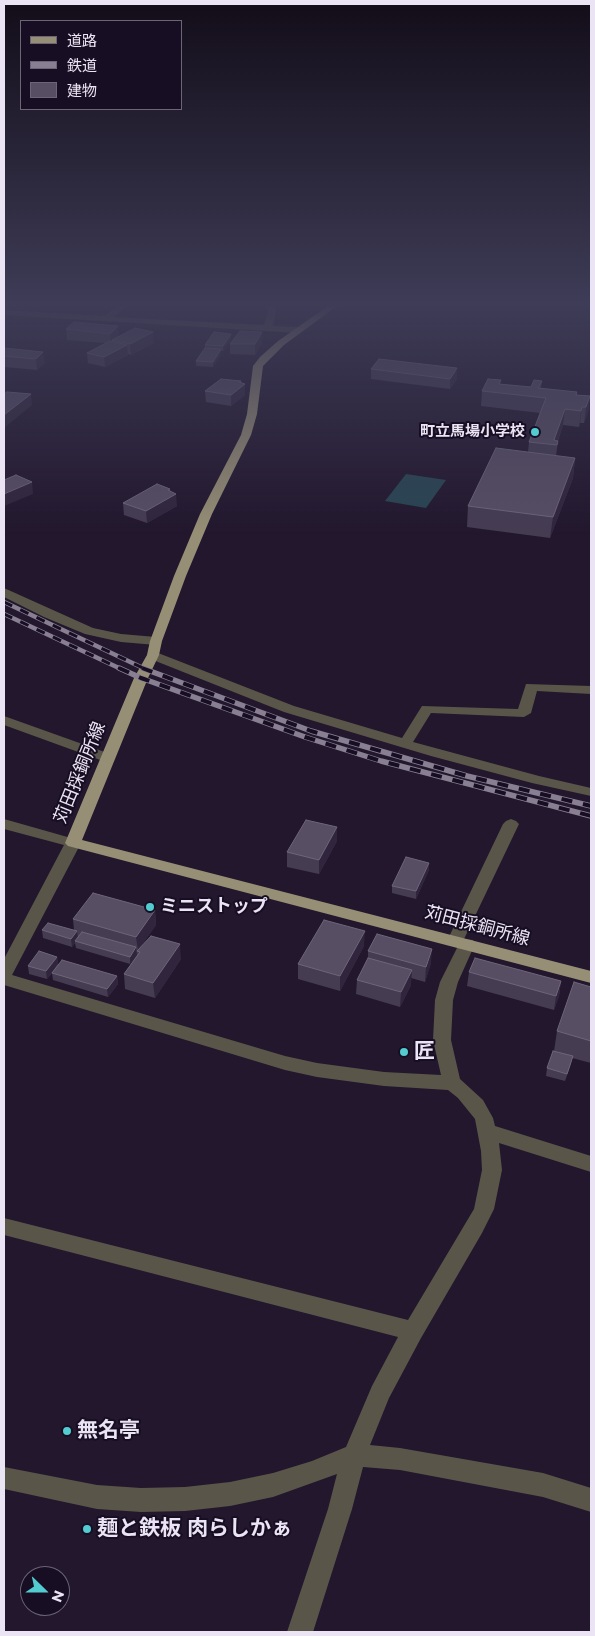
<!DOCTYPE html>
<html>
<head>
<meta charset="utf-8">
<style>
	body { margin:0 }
	#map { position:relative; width:595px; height:1636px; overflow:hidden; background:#22172d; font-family:Montserrat,"Noto Sans JP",sans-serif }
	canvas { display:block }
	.frame { position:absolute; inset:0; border:5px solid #ebe4f4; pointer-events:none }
	.legend { position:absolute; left:20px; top:20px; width:162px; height:90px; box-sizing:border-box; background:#180e23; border:1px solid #6c6477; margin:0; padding:6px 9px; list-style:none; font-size:15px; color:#ebe4f4 }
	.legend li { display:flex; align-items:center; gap:10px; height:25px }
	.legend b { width:25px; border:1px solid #6c6477 }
	.north { position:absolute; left:20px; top:1566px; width:50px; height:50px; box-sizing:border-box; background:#180e23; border:1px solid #6c6477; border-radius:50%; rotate:112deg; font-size:14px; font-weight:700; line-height:20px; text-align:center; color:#ebe4f4 }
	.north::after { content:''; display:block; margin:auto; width:18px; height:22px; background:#52ccd0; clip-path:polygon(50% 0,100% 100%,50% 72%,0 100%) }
</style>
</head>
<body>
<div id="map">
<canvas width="595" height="1636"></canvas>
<div class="frame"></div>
<ul class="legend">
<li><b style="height:6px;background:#978f75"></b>道路</li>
<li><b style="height:6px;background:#887f92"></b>鉄道</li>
<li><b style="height:14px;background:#574e64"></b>建物</li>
</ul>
<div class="north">N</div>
</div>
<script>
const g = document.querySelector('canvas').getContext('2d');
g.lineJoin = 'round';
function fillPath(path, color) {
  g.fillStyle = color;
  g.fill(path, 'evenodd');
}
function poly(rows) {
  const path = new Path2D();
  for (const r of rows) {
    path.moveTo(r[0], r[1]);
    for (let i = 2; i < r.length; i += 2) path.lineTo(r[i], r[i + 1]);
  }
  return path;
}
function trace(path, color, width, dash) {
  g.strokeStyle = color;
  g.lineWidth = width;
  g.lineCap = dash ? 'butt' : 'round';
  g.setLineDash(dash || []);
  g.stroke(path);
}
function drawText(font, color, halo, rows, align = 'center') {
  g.font = font + ' Montserrat,"Noto Sans JP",sans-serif';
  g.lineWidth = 4;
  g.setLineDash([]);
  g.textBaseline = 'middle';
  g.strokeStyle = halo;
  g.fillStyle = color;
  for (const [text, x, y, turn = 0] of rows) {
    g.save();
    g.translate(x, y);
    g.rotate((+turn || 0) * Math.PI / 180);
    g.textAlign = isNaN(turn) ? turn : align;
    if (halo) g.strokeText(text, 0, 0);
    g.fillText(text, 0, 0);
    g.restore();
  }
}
const water = poly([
	[406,474,446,480,426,508,385,501]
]);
const minor = poly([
	[118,306,127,306,114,317,264,325,268,311,266,306,274,306,276,311,273,326,299,327,303,330,299,333,4,315,4,310,104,316,118,306],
	[4,588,93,628,121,634,156,637,162,641,156,645,121,642,85,634,44,617,4,597,4,588],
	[153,651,294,706,402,738,422,706,518,709,526,684,591,686,591,694,537,691,531,713,524,717,431,713,413,742,539,776,591,788,591,796,532,783,431,756,284,712,148,658,147,655,153,651],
	[4,716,113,755,115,758,113,761,103,761,4,725,4,716],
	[4,819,78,840,81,843,12,975,285,1056,317,1063,384,1072,441,1075,433,1040,435,1000,440,982,458,946,449,945,447,941,503,824,506,821,511,819,516,821,519,824,464,939,473,940,475,944,458,982,453,1000,451,1040,460,1079,483,1100,493,1118,495,1126,591,1156,591,1172,499,1143,502,1170,494,1209,482,1233,421,1338,389,1398,370,1445,400,1448,543,1473,591,1488,591,1512,543,1497,400,1470,363,1467,352,1509,313,1632,287,1632,328,1509,337,1474,273,1497,230,1506,185,1511,141,1512,97,1509,4,1489,4,1467,97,1485,141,1488,185,1487,230,1482,273,1473,312,1461,346,1447,372,1386,398,1337,4,1235,4,1218,408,1320,474,1209,482,1170,481,1151,475,1119,458,1098,448,1090,384,1086,317,1077,285,1070,4,985,4,959,64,845,4,829,4,819]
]);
const major = poly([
	[328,306,337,306,284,345,263,366,257,414,251,435,212,514,186,576,162,641,159,655,148,678,82,840,591,971,591,983,68,846,65,843,134,678,147,655,150,641,174,576,200,514,241,435,247,414,253,366,260,357,278,341,328,306]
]);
const railFar1 = poly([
	[4,602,145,669],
	[4,614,121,669]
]);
const rail = poly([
	[119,668,141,678,305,737,381,761,591,816],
	[142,668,311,731,467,776,591,806]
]);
const wall = poly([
	[74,322,119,336,154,343,131,355,128,354,128,355,105,367,88,363,87,353,105,343,67,340,66,329],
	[231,334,231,339,223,351,221,351,221,354,213,367,196,366,196,361,205,348,205,345],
	[262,343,255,355,230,354,230,344],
	[4,348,45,363,37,370,4,367],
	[371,369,457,379,450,389,371,379],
	[501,380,500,384,531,387,542,381,541,388,577,392,577,395,590,396,588,412,584,423,580,423,579,427,563,425,558,441,556,456,575,458,573,478,550,538,467,527,468,506,528,452,529,442,540,413,481,406,482,391],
	[241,383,245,384,245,395,231,406,206,402,205,391],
	[170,490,177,506,147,523,124,515,123,503],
	[337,841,319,874,287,867,287,852],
	[429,870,416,899,392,893,392,886],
	[155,910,156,925,139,949,181,959,155,998,125,989,124,974,137,955,137,951,137,955,130,964,76,948,75,943,72,947,43,938,42,930,74,930,73,919],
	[364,946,340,991,298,979,298,964],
	[368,951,431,963,425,982,411,978,411,985,400,1007,356,994,357,980,368,959],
	[57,957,58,964,117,976,118,984,108,997,53,980,52,973,47,979,29,974,28,966],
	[469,972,561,981,559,996,554,1010,467,986],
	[591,987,591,1063,572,1058,571,1064,565,1081,546,1076,547,1068,554,1051,557,1031]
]);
const shadedWall = poly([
	[118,326,119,336,112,340,112,343,111,344,110,334],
	[153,332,154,343,131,355,130,344],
	[262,332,262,343,255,355,255,344],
	[231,334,231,339,223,351,223,346],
	[127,345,128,355,105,367,104,357],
	[221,349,221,354,213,367,213,362],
	[43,352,45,363,37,370,36,359],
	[457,368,457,379,450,389,450,379],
	[241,381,241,387,245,384,245,395,231,406,231,395,239,382],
	[31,394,32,405,4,428,4,415],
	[590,396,588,412,584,423,586,407],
	[582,407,580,423,579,427,581,411],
	[565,409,563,425,556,445,554,440],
	[575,458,573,478,550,538,553,517],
	[32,482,33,494,4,506,4,494],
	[170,489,170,497,176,494,177,506,147,523,146,511],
	[337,827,337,841,319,874,319,860],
	[429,863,429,870,416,899,416,891],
	[155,910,156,925,138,951,136,937],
	[77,931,78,939,75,941,75,943,72,947,71,939],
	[365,931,364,946,340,991,340,976],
	[180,944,181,959,155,998,153,983],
	[136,947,137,955,130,964,130,957],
	[432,949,431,963,425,982,426,967],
	[57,957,58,964,47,979,46,971],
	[412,970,411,985,400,1007,401,992],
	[117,976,118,984,108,997,107,989],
	[561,981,559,996,554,1010,556,996]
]);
const building = poly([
	[74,322,118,326,110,334,66,329,74,322],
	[135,328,153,332,130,344,112,340,135,328],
	[240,331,262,332,255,344,230,344,240,331],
	[214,332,231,334,223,346,205,345,214,332],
	[110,341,127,345,104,357,87,353,110,341],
	[4,348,43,352,36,359,4,356,4,348],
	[205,348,221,349,213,362,196,361,205,348],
	[379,359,457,368,450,379,371,369,379,359],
	[221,379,241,381,239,382,245,384,231,395,205,391,221,379],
	[488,379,501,380,499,384,531,387,534,380,542,381,538,388,577,392,576,395,590,396,586,407,582,407,581,411,565,409,554,440,558,441,557,445,529,442,546,398,482,391,488,379],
	[7,392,31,394,4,415,4,394,7,392],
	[496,448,575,458,553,517,468,506,496,448],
	[16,475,32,482,4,494,4,480,16,475],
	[157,484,170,489,168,490,176,494,146,511,123,503,157,484],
	[306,820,337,827,319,860,287,852,306,820],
	[406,857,429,863,416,891,392,886,406,857],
	[93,893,155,910,136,937,73,919,93,893],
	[324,920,365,931,340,976,298,964,324,920],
	[48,923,77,931,71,939,42,930,48,923],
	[82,932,136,947,130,957,75,941,82,932],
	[377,934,432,949,426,967,368,951,377,934],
	[151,936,180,944,153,983,124,974,140,952,137,951,151,936],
	[39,951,57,957,46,971,28,966,39,951],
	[368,958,412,970,401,992,357,980,368,958],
	[475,958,561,981,556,996,469,972,475,958],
	[62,960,117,976,107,989,52,973,62,960],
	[574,982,591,987,591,1041,557,1031,574,982],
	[553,1051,573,1056,567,1074,547,1068,553,1051]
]);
const markers = [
	[535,432,5,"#52ccd0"],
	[150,907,5,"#52ccd0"],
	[404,1052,5,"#52ccd0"],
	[67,1431,5,"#52ccd0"],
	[87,1529,5,"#52ccd0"]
];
const farPoinames = [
	["町立馬場小学校",525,432]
];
const streetNames = [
	["苅田採銅所線",80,773,-68],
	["苅田採銅所線",477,926,15]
];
const poiNames = [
	["ミニストップ",160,907]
];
const nearPoinames = [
	["匠",414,1052],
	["無名亭",77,1431],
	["麺と鉄板 肉らしかぁ",97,1529]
];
fillPath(water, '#284553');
fillPath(minor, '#595649');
fillPath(major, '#978f75');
trace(railFar1, '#887f92', 4.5);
trace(rail, '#887f92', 5.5);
trace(railFar1, '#180e23', 3, [9]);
trace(rail, '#180e23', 4, [11]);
fillPath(wall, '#453c52');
fillPath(shadedWall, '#30253c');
fillPath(building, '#574e64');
trace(building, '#6e657a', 1);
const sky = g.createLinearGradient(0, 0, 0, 535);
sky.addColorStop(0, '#130d19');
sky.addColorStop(0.57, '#3e3c57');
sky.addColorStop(1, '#3e3c5700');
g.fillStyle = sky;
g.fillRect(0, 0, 595, 535);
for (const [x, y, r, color] of markers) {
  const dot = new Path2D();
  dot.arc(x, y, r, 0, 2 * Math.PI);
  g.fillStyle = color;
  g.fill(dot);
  trace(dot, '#180e23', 2);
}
drawText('bold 15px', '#ebe4f4', '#180e23', farPoinames, 'right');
drawText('18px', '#ebe4f4', '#180e23', streetNames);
drawText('bold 18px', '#ebe4f4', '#180e23', poiNames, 'left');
drawText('bold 21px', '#ebe4f4', '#180e23', nearPoinames, 'left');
</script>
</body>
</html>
